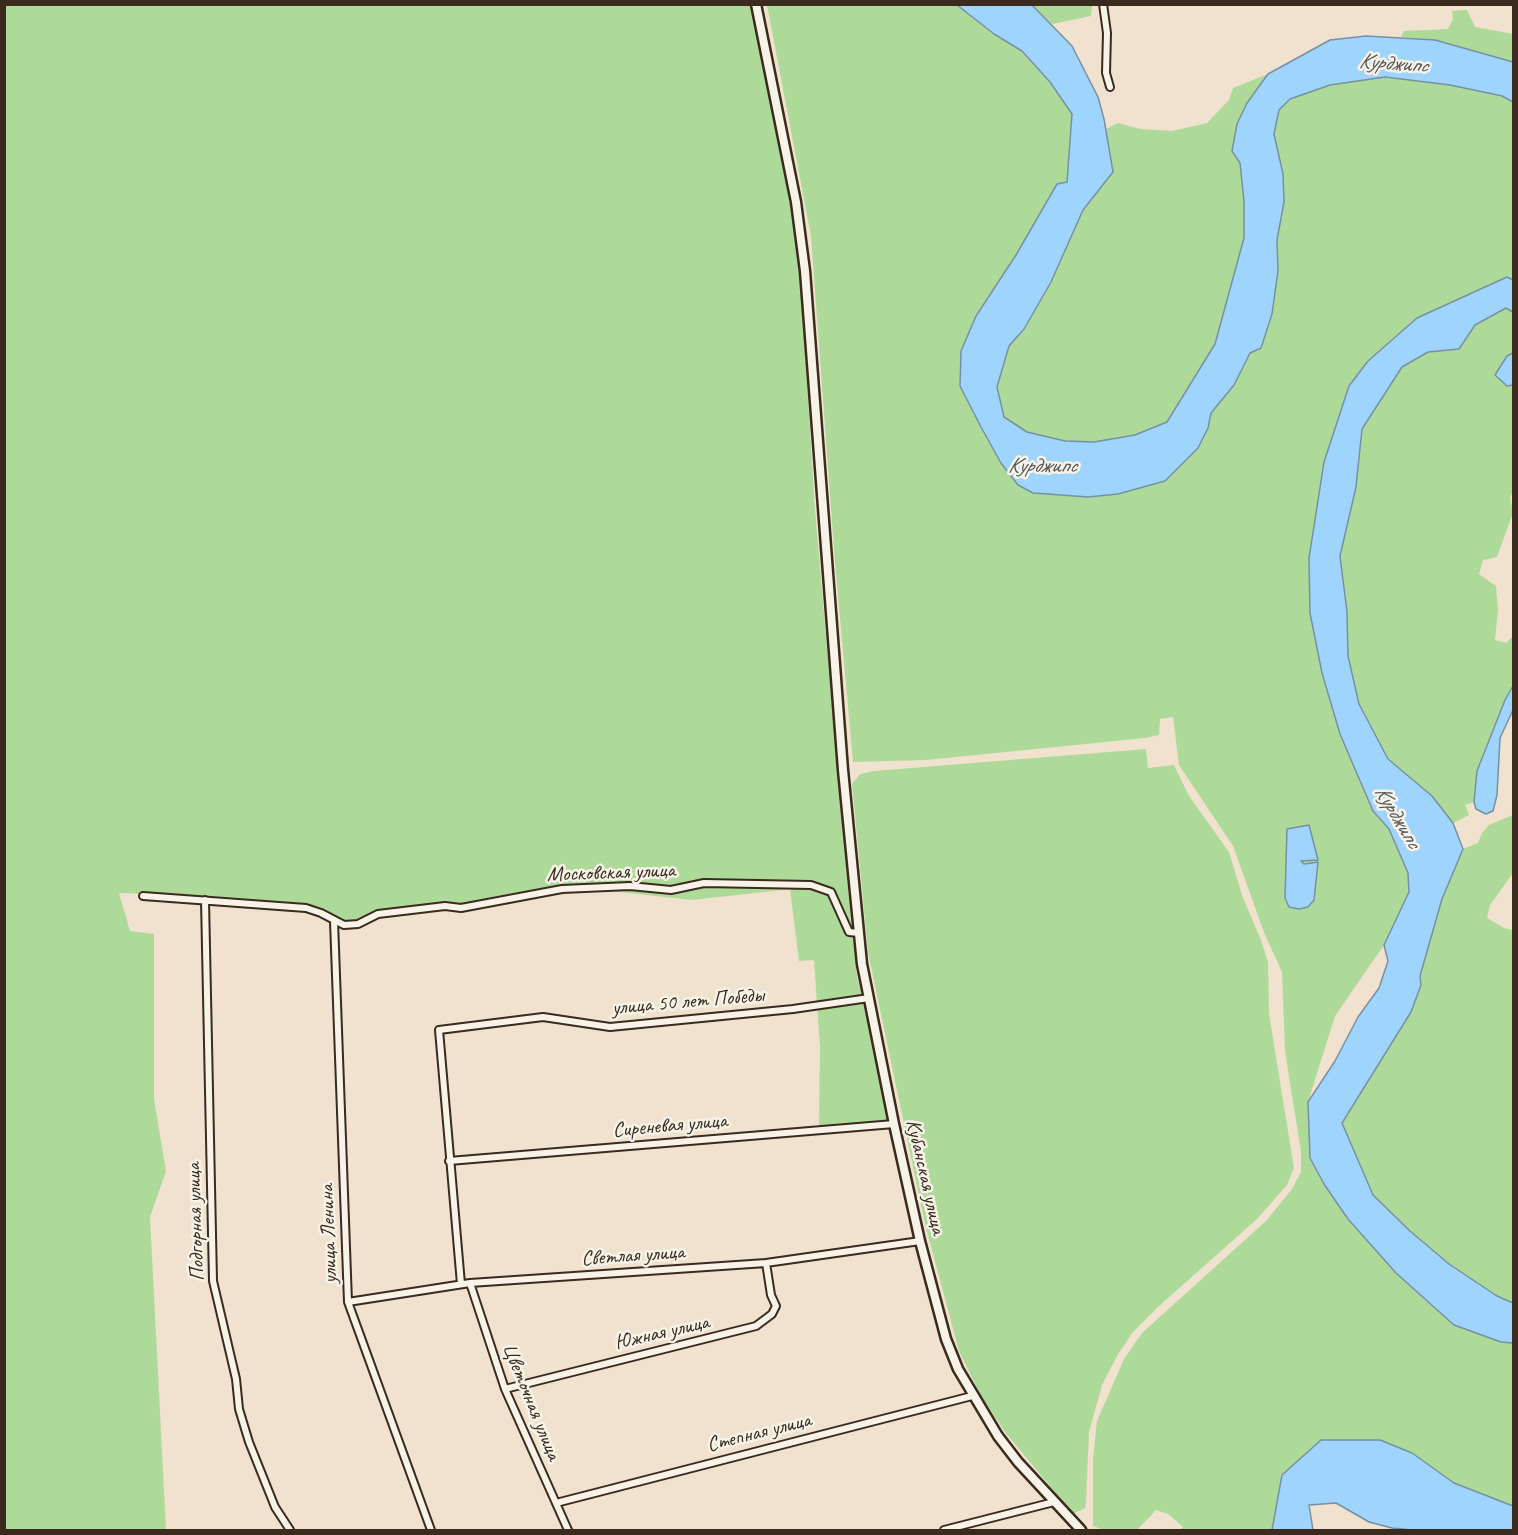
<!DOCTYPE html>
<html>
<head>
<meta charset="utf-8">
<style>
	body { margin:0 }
	#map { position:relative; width:1518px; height:1535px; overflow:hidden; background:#f0e2ce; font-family:Caveat,sans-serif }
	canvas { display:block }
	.frame { position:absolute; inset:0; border:6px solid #3b2a1e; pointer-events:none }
</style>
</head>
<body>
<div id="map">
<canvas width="1518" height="1535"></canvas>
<div class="frame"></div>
</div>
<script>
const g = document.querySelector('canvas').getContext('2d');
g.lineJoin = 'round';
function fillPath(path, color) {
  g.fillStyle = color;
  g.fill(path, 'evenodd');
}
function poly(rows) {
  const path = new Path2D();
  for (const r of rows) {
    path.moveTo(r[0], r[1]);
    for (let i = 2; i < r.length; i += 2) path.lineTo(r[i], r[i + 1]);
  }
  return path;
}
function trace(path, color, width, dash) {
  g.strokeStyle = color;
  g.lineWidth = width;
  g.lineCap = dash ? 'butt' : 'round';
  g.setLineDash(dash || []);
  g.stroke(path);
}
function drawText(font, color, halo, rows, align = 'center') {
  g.font = font + ' Caveat,sans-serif';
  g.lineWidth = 5;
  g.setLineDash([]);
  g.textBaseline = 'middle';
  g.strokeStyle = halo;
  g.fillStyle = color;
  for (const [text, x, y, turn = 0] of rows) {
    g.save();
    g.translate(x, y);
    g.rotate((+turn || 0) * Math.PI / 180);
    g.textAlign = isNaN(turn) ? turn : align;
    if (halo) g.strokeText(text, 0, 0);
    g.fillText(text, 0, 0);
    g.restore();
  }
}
const green = poly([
	[4,5,753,5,799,252,815,510,851,923,857,976,890,1122,819,1127,820,1047,814,960,799,961,790,889,692,900,611,891,564,892,561,887,507,894,458,906,427,903,344,922,311,905,184,895,119,893,130,931,154,934,154,1099,166,1171,150,1217,166,1530,5,1530],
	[767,5,957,5,994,34,1022,51,1050,82,1072,114,1067,182,1057,185,1016,255,976,316,1001,463,1018,485,1033,493,1088,497,1119,494,1165,481,1198,448,1208,428,1211,414,1244,367,1278,271,1277,240,1284,202,1283,174,1274,134,1279,110,1290,99,1330,85,1385,77,1450,85,1502,97,1513,102,1513,280,1506,277,1417,318,1368,361,1349,386,1324,462,1309,558,1310,613,1322,673,1340,734,1373,811,1389,829,1408,873,1409,893,1384,945,1335,1016,1308,1102,1310,1127,1324,1184,1348,1219,1396,1273,1454,1325,1501,1342,1513,1343,1513,1506,1454,1483,1412,1453,1282,1475,1272,1530,1180,1530,1183,1527,1168,1514,1156,1510,1137,1530,1104,1530,1093,1526,1093,1458,1097,1421,1124,1359,1142,1333,1266,1221,1292,1189,1301,1172,1301,1152,1285,1051,1282,972,1265,935,1233,846,1179,765,1173,717,1160,719,1159,735,1145,738,926,760,853,762,835,562,811,236],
	[1032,5,1092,5,1091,16,1052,24],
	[1467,10,1475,27,1513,34,1513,62,1435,40,1401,37,1404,31,1448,29,1453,19,1452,11],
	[1268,74,1247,103,1237,124,1232,151,1240,163,1244,201,1244,238,1215,344,1167,422,1135,435,1094,442,1065,441,1027,432,1004,417,997,388,1009,346,1024,329,1051,282,1083,210,1113,172,1106,129,1118,123,1140,129,1172,131,1207,123,1229,100,1233,88],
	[1506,307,1513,312,1513,353,1507,356,1507,386,1513,385,1514,489,1510,497,1513,513,1497,557,1483,560,1479,574,1496,586,1498,610,1495,640,1506,643,1513,636,1513,686,1505,700,1477,771,1474,802,1465,805,1469,815,1453,823,1432,796,1388,759,1359,704,1348,656,1347,612,1340,556,1356,487,1362,429,1402,367,1428,352,1459,349,1475,325],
	[1146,749,1148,768,1174,765,1189,796,1229,852,1243,898,1261,940,1268,962,1269,1014,1294,1168,1287,1185,1257,1219,1159,1306,1133,1332,1117,1356,1102,1385,1089,1432,1086,1502,1085,1508,1073,1514,1005,1432,981,1396,959,1351,925,1224,868,952,852,784,860,774,874,771],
	[1513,815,1513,873,1490,905,1487,918,1504,928,1513,930,1513,1303,1497,1296,1449,1264,1410,1231,1373,1195,1342,1123,1411,1012,1421,985,1420,976,1442,899,1463,849,1478,843,1482,833,1489,825]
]);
const water = poly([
	[957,5,1032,5,1072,46,1098,97,1104,119,1113,172,1083,210,1051,282,1024,329,1009,346,997,387,1004,417,1027,432,1065,441,1094,442,1135,435,1167,422,1215,344,1244,238,1244,201,1240,163,1232,151,1237,124,1247,103,1268,74,1330,40,1366,36,1435,40,1513,62,1513,102,1502,96,1450,85,1385,77,1330,85,1290,99,1279,110,1274,134,1283,174,1284,202,1277,240,1278,271,1272,314,1261,348,1250,353,1234,385,1211,413,1208,428,1198,448,1165,481,1118,494,1088,497,1033,493,1018,485,1001,463,981,427,960,386,961,351,976,316,1016,255,1057,184,1067,182,1072,114,1050,82,1022,51,994,34,957,5],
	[1507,277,1513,280,1513,312,1506,308,1475,325,1459,349,1428,352,1402,367,1362,429,1356,487,1340,556,1347,612,1348,656,1359,704,1388,759,1432,796,1453,823,1463,849,1442,899,1420,976,1421,985,1411,1012,1342,1123,1373,1195,1410,1231,1449,1264,1497,1296,1513,1303,1513,1343,1501,1342,1454,1325,1396,1273,1348,1219,1324,1184,1310,1158,1308,1102,1335,1061,1358,1017,1379,988,1388,961,1384,945,1409,892,1408,873,1389,829,1373,811,1340,734,1322,673,1310,613,1309,558,1324,462,1349,386,1368,361,1417,318,1507,277],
	[1513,353,1513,385,1507,386,1495,375,1507,356,1513,353],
	[1513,686,1513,710,1500,738,1497,795,1493,811,1486,814,1476,809,1474,802,1477,771,1505,700,1513,686],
	[1309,825,1318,860,1301,861,1304,864,1318,862,1314,900,1308,907,1299,909,1289,907,1285,898,1287,829,1309,825],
	[1321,1440,1380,1440,1412,1453,1454,1483,1513,1506,1513,1530,1413,1530,1392,1528,1369,1522,1336,1503,1309,1505,1313,1530,1272,1530,1282,1475,1321,1440]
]);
const minor = poly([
	[1103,4,1107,33,1106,73,1110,87],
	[143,896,306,908,321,913,344,925,358,924,378,914,445,906,461,908,562,889,630,886,671,890,704,883,811,885,831,892,849,932,859,933],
	[205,900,213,1281,236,1379,239,1409,249,1442,275,1507,290,1530],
	[334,921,348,1302,431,1530],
	[449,1161,894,1124],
	[470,1283,505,1389,568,1530],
	[461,1284,439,1030,543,1017,610,1027,793,1009,869,998],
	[348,1302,470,1283,766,1263,920,1241],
	[505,1389,756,1326,772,1314,776,1306,771,1295,766,1263],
	[556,1503,972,1396],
	[944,1530,1054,1502]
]);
const secondary = poly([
	[756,4,796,202,805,271,843,770,862,964,894,1124,920,1241,946,1339,958,1369,998,1436,1018,1462,1081,1530]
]);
const streetNames = [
	["Московская улица",611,873,-2],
	["улица 50 лет Победы",688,1002,-5],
	["Сиреневая улица",670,1126,-5],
	["Кубанская улица",925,1177,77],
	["Подгорная улица",196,1222,-92],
	["улица Ленина",329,1234,-92],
	["Светлая улица",633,1256,-4],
	["Южная улица",662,1333,-13],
	["Цветочная улица",531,1402,68],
	["Степная улица",759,1433,-14]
];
const waterNames = [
	["Курджипс",1393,64,4],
	["Курджипс",1042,466],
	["Курджипс",1397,817,59]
];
fillPath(green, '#adda99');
fillPath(water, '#9fd4fd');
trace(water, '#7790a4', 1.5);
trace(minor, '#3b2a1e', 10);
trace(secondary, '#3b2a1e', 13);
trace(minor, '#f7f3e8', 6);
trace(secondary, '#f7f3e8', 8);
drawText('21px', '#3b2a1e', '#f7f3e8', streetNames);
drawText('italic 22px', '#545456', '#f7f3e8', waterNames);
</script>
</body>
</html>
